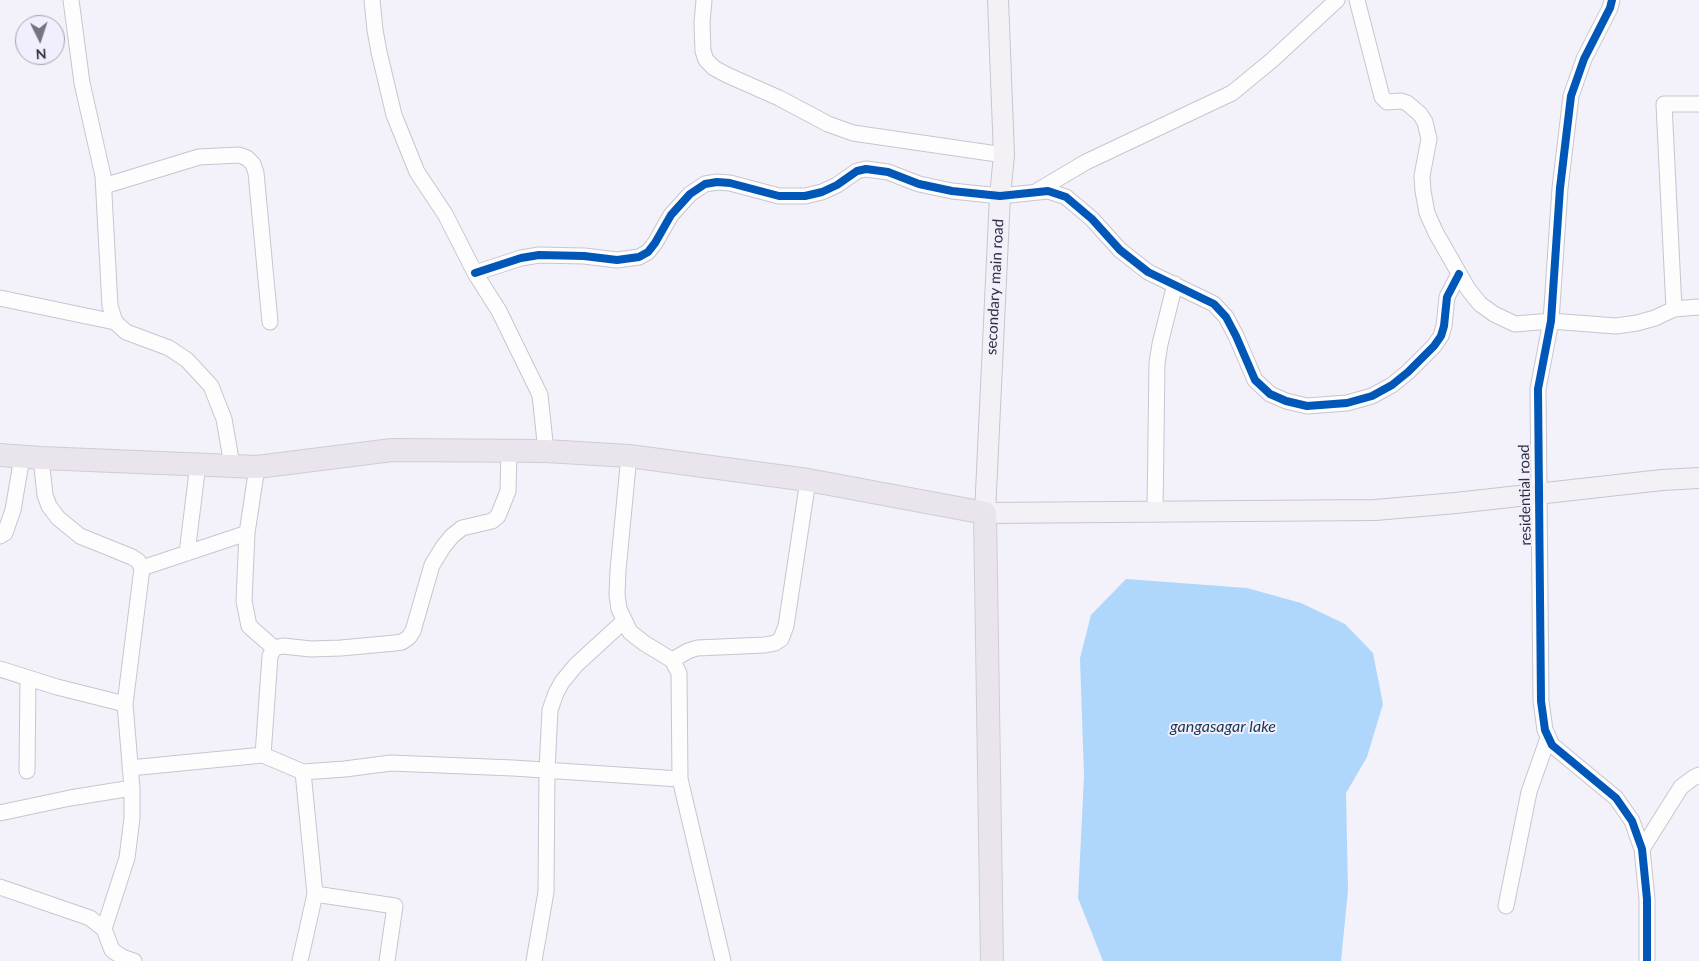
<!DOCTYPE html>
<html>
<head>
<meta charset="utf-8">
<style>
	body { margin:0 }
	#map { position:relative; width:1699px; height:961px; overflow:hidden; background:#f3f2fa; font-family:Lato,sans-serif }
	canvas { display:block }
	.north { position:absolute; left:15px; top:15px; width:50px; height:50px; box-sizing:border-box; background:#f1eefd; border:1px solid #a5a2b1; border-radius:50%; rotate:176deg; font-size:14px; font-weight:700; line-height:20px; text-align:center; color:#33303e }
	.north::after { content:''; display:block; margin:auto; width:18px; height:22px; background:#767480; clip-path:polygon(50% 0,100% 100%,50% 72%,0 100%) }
</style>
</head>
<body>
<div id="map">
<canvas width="1699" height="961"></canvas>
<div class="north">N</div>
</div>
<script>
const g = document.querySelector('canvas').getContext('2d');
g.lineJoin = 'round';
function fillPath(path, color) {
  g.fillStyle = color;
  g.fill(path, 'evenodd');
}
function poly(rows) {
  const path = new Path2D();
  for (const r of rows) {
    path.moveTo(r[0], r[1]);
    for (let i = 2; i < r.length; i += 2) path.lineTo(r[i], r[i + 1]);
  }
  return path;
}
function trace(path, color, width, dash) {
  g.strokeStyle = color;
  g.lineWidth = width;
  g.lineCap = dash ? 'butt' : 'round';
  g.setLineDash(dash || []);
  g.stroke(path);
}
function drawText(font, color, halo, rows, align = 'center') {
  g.font = font + ' Lato,sans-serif';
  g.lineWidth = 4;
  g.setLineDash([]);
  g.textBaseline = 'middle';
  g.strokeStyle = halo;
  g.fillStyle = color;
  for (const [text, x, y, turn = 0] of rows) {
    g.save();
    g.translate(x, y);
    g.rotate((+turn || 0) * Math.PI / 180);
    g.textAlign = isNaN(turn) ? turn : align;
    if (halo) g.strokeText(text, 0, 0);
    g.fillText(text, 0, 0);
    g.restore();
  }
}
const water = poly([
	[1126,579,1247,588,1301,603,1345,624,1373,653,1383,704,1367,757,1346,793,1348,890,1341,961,1103,961,1078,898,1084,776,1080,658,1091,615]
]);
const street = poly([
	[71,0,82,83,103,176,110,306,115,322,126,332,169,348,187,360,211,386,224,419,232,465],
	[372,0,375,30,379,52,394,115,417,172,445,214,475,273,499,311,540,395,546,451],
	[704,0,702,23,703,51,706,60,714,68,727,75,779,98,828,124,853,133,1004,155],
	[1357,0,1382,97,1387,102,1401,101,1407,103,1420,114,1425,122,1429,139,1422,176,1423,191,1427,213,1436,233,1468,289,1480,304,1494,314,1515,324,1551,321,1616,326,1637,323,1655,318,1674,309,1699,307],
	[1612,0,1610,8,1584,59,1571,96,1560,188,1551,321,1538,389,1541,701,1545,730,1552,745,1616,798,1632,821,1642,849,1647,899,1647,961],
	[104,186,199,157,239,155,247,158,253,164,256,173,270,322],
	[1037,191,1086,162,1232,93,1271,61,1337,0],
	[475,273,521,258,539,255,584,256,617,260,639,257,648,252,655,243,671,215,690,194,705,184,717,182,730,183,779,196,805,196,822,192,837,185,857,171,866,169,888,172,919,184,952,191,1000,196,1048,191,1066,197,1092,219,1120,250,1148,272,1214,304,1226,317,1236,336,1255,380,1270,394,1286,401,1307,406,1347,403,1372,396,1392,385,1408,372,1434,346,1441,336,1444,326,1447,297,1459,274],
	[0,298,115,322],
	[1674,309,1664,104,1699,104],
	[629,456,618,570,617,595,619,609,630,632,644,643,672,660,679,673,680,779,723,961],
	[41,458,45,495,49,506,58,518,80,536,132,557,138,561,142,568,125,704,132,788,132,818,127,858,104,929],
	[257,467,247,533,244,601,249,626,274,648],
	[1155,512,1157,363,1160,344,1175,284],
	[0,536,5,533,13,510,22,457],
	[187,553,198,464],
	[142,568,247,533],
	[672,660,688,651,697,648,765,645,775,643,781,639,786,626,808,480],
	[0,669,57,687,125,704],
	[263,755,270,656,274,648,283,646,311,649,341,648,395,643,402,642,409,637,413,631,432,565,443,547,452,536,462,528,492,521,498,516,508,491,509,451],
	[130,768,263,755,303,772,315,894,300,961],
	[27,771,28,678],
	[303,772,345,769,391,763,513,768,680,779],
	[0,813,70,798,132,788],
	[1642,849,1681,787,1693,778,1699,775],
	[0,887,90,918,104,929,112,950,122,957,134,961],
	[315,894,395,906,387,961],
	[1506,906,1529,792,1548,738],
	[534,961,546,892,547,770,550,710,556,693,562,682,576,665,624,621]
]);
const secondary = poly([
	[998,0,1004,155,1000,196,985,513,1375,510,1456,503,1662,480,1699,478]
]);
const primary = poly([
	[0,455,41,458,257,467,392,450,546,451,629,456,808,480,985,513,992,961]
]);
const cycleway = poly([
	[1612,0,1610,8,1584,59,1571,96,1560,188,1551,321,1538,389,1541,701,1545,730,1552,745,1616,798,1632,821,1642,849,1647,899,1647,961],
	[475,273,521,258,539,255,584,256,617,260,639,257,648,252,655,243,671,215,690,194,705,184,717,182,730,183,779,196,805,196,822,192,837,185,857,171,866,169,888,172,919,184,952,191,1000,196,1048,191,1066,197,1092,219,1120,250,1148,272,1214,304,1226,317,1236,336,1255,380,1270,394,1286,401,1307,406,1347,403,1372,396,1392,385,1408,372,1434,346,1441,336,1444,326,1447,297,1459,274]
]);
const streetNames = [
	["secondary main road",995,287,-87],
	["residential road",1525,495,-91]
];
const waterNames = [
	["gangasagar lake",1223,727]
];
fillPath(water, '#aed7fb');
trace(street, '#c7c5cf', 17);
trace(secondary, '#c7c5cf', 22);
trace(primary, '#cecdd3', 24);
trace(street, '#fdfdfe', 15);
trace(secondary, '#f4f1f6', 20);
trace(primary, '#eae5ed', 22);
trace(cycleway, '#0057b8', 8);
drawText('15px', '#33303e', '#f1eefd', streetNames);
drawText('italic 16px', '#173850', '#f1eefd', waterNames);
</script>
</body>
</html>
